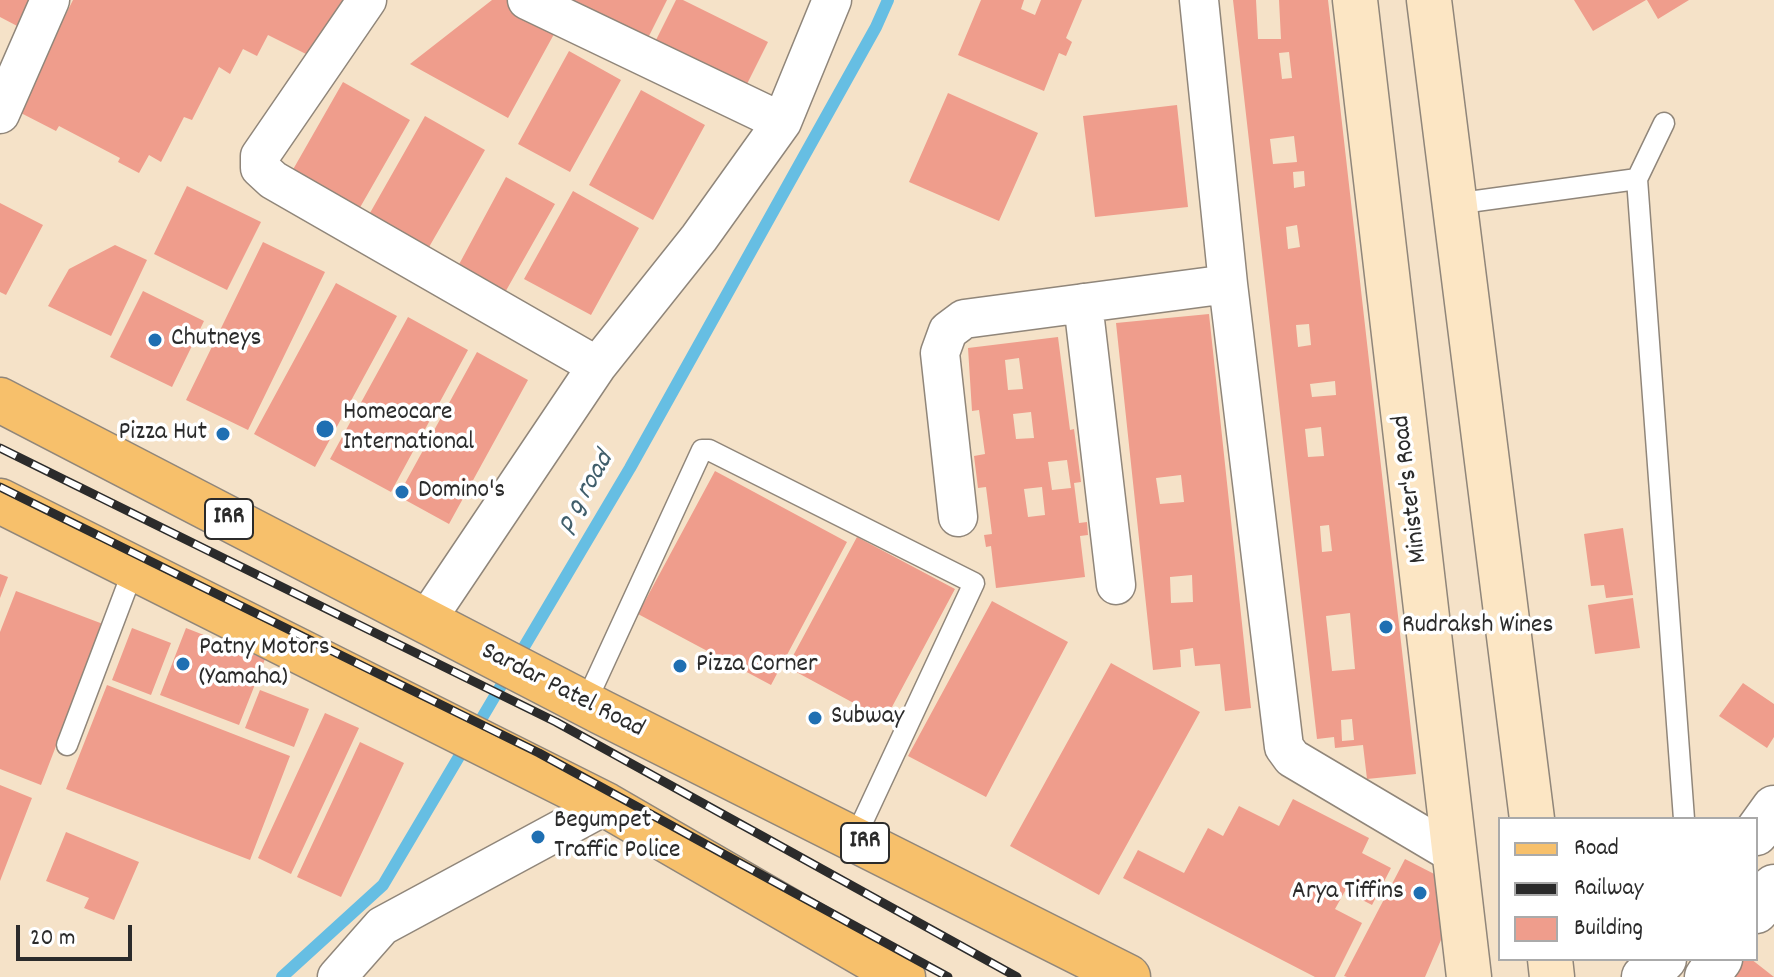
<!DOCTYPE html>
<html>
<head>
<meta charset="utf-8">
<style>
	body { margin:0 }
	#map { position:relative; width:1774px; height:977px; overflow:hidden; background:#f5e2c8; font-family:Dekko,sans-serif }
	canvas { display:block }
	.legend { position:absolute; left:1498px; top:817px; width:260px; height:144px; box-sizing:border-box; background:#fff; border:2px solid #aaa; margin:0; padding:10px 14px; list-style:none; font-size:24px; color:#2b2b2b }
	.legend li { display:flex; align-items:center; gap:16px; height:40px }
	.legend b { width:40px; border:2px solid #aaa }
	.scale { position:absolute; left:16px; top:925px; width:116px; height:36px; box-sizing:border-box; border:4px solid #2b2b2b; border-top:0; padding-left:10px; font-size:24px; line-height:28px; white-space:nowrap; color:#2b2b2b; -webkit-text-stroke:6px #fff; paint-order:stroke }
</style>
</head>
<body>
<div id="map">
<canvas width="1774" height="977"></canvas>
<ul class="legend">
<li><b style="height:10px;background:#f7c06b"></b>Road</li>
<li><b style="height:10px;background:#2b2b2b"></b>Railway</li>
<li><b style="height:22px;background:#ef9d8c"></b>Building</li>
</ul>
<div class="scale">20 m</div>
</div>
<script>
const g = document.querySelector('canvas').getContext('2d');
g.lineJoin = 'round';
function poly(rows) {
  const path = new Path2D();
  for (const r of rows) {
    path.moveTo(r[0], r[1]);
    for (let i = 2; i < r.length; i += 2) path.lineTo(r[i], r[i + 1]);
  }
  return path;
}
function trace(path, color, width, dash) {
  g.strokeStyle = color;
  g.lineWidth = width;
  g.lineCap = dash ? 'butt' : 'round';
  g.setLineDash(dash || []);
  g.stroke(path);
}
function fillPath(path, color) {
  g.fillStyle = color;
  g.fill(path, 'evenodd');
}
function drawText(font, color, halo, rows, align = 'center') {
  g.font = font + ' Dekko,sans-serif';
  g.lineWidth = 7;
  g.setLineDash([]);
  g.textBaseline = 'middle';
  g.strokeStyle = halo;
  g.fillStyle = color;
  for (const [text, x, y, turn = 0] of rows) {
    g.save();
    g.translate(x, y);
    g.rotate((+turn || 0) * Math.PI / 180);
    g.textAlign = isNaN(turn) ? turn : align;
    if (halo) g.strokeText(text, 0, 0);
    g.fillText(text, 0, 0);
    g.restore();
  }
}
const stream = poly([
	[282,977,383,885,630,468,876,27,888,0]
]);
const building = poly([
	[0,0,35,0,21,28,0,17],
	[73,0,353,0,322,62,268,35,257,56,243,49,230,74,219,67,192,120,184,117,161,162,149,155,139,173,118,162,120,158,59,126,56,131,17,111],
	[492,0,516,0,559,25,508,118,410,64],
	[560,0,667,0,642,50],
	[676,0,683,0,768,42,741,96,650,52],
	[981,0,1024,0,1021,9,1035,15,1041,0,1082,0,1066,38,1072,42,1066,56,1059,53,1044,91,958,55],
	[1233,0,1256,0,1258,39,1281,39,1279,0,1328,0,1416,774,1367,779,1363,745,1335,748,1334,737,1317,739],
	[1289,52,1292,78,1282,79,1279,53],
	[1294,136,1297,162,1273,164,1270,139],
	[1304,171,1305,186,1294,188,1293,172],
	[1297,225,1300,247,1288,249,1286,227],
	[1309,324,1311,345,1298,347,1296,325],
	[1335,381,1336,395,1312,397,1310,384],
	[1321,427,1324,456,1308,457,1305,429],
	[1329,525,1332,551,1322,552,1320,526],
	[1350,613,1355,669,1332,671,1326,616],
	[1352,719,1354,740,1342,741,1341,720],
	[1574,0,1646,0,1593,31],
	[1647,0,1689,0,1658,19],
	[569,51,621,80,570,172,518,144],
	[343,82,410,120,354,218,287,180],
	[641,90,705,125,653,220,589,185],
	[948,93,1038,133,999,221,909,182],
	[1177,105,1188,207,1095,217,1083,116],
	[425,116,485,150,425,254,366,220],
	[506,177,555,204,503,296,456,270],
	[187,186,261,222,227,290,154,254],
	[573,191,639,228,591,315,524,279],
	[0,203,43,225,6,295,0,292],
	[263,242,325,272,248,430,186,400],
	[115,245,147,260,111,336,48,306,69,269],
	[336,283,397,316,315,467,254,434],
	[143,291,204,321,172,387,110,357],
	[1209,314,1251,708,1225,711,1220,664,1195,666,1193,648,1180,650,1181,667,1153,670,1116,323],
	[1181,475,1184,502,1160,504,1156,478],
	[1192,575,1193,602,1171,603,1170,577],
	[408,317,468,350,391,492,330,459],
	[1058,337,1070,430,1074,429,1081,482,1074,483,1079,523,1087,522,1088,535,1080,536,1085,577,996,588,991,546,986,547,984,535,992,534,986,487,978,488,974,456,985,454,979,410,972,411,968,348],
	[1019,358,1023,389,1008,390,1005,360],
	[1031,412,1034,438,1016,439,1013,414],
	[1067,460,1071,488,1052,490,1048,462],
	[1042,487,1045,515,1028,517,1024,489],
	[477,352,528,380,449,524,398,496],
	[715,471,847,542,771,685,638,614],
	[1623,528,1633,595,1606,598,1604,585,1591,586,1584,534],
	[857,537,955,589,885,720,787,667],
	[0,574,8,577,0,598],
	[16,591,103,624,41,785,0,769,0,632],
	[1633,598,1640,648,1595,654,1588,605],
	[992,601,1068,642,986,797,908,756],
	[132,628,171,643,151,695,112,680],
	[186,628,265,659,239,725,160,695],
	[1111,663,1200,712,1099,895,1010,846],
	[1743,683,1774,704,1774,737,1767,748,1719,716],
	[107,685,290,756,250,860,66,789],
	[260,690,309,709,294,747,245,728],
	[325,713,359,728,291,874,258,858],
	[360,742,404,763,341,897,297,877],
	[0,785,32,798,0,881],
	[1293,799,1369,838,1362,853,1391,868,1372,905,1345,891,1335,909,1362,923,1335,977,1315,977,1123,878,1138,850,1184,873,1208,828,1223,836,1239,806,1279,826],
	[66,832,139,862,114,920,84,908,89,898,46,881],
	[1405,859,1444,879,1444,933,1425,977,1347,977,1344,976],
	[1744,959,1751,959,1774,977,1733,977]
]);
const service = poly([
	[1637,179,1664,123],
	[1454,204,1637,179,1684,819],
	[585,704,702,450,709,450,974,583,855,838],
	[67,745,134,568]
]);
const minor = poly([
	[367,0,260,156,260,168,273,180,597,366],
	[527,0,782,122],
	[1199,0,1228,284,1284,747,1292,758,1454,854],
	[0,114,50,0],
	[1083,303,1116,585],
	[958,517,940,353,948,331,964,319,1228,284],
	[425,622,597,366,699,238,782,122,832,0],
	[337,977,382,926,606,805]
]);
const tertiary = poly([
	[1756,833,1774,808],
	[1756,911,1774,887],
	[1644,977,1664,959],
	[1707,977,1720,959]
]);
const secondary = poly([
	[1355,0,1469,977],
	[1429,0,1532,819],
	[1550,959,1552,977]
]);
const primary = poly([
	[0,400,601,712,1128,977],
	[0,501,606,805,903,977]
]);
const rail = poly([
	[0,448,556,722,1017,977],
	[0,487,539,753,948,977]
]);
const markers = [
	[155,340,8,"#1f6fb2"],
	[325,429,10,"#1f6fb2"],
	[223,434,8,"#1f6fb2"],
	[402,492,8,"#1f6fb2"],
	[1386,627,8,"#1f6fb2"],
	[183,664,8,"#1f6fb2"],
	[680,666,8,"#1f6fb2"],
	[815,718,8,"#1f6fb2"],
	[538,837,8,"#1f6fb2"],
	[1420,893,8,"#1f6fb2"]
];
const shields = [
	[229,519,48],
	[865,843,48]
];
const shieldNames = [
	["IRR",229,519],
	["IRR",865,843]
];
const poiNames = [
	["Chutneys",171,340],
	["Homeocare",343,414],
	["International",343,444],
	["Pizza Hut",207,434,"right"],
	["Domino's",418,492],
	["Rudraksh Wines",1402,627],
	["Patny Motors",199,649],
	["(Yamaha)",199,679],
	["Pizza Corner",696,666],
	["Subway",831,718],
	["Begumpet",554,822],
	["Traffic Police",554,852],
	["Arya Tiffins",1404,893,"right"]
];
const streetNames = [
	["Minister's Road",1412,489,-97],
	["Sardar Patel Road",562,692,27]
];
const waterNames = [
	["p g road",587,493,-60]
];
trace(stream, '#66bee3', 12);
fillPath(building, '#ef9d8c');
trace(service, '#90867a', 23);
trace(minor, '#90867a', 41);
trace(tertiary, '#90867a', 47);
trace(secondary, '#90867a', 47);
trace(primary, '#90867a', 47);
trace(service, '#fff', 20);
trace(minor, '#fff', 38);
trace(tertiary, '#fff', 44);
trace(secondary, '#fce6c4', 44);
trace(primary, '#f7c06b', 44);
trace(rail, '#2b2b2b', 9);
trace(rail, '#fff', 6, [18]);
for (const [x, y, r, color] of markers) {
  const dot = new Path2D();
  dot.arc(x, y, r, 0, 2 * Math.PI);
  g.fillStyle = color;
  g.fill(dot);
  trace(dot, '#fff', 3);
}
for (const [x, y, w] of shields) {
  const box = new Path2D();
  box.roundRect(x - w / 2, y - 20, w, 40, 6);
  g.fillStyle = '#fff';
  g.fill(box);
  trace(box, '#2b2b2b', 2);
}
drawText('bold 24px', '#2b2b2b', null, shieldNames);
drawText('26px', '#2b2b2b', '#fff', poiNames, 'left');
drawText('26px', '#2b2b2b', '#fff', streetNames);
drawText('italic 28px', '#405e6b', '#fff', waterNames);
</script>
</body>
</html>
